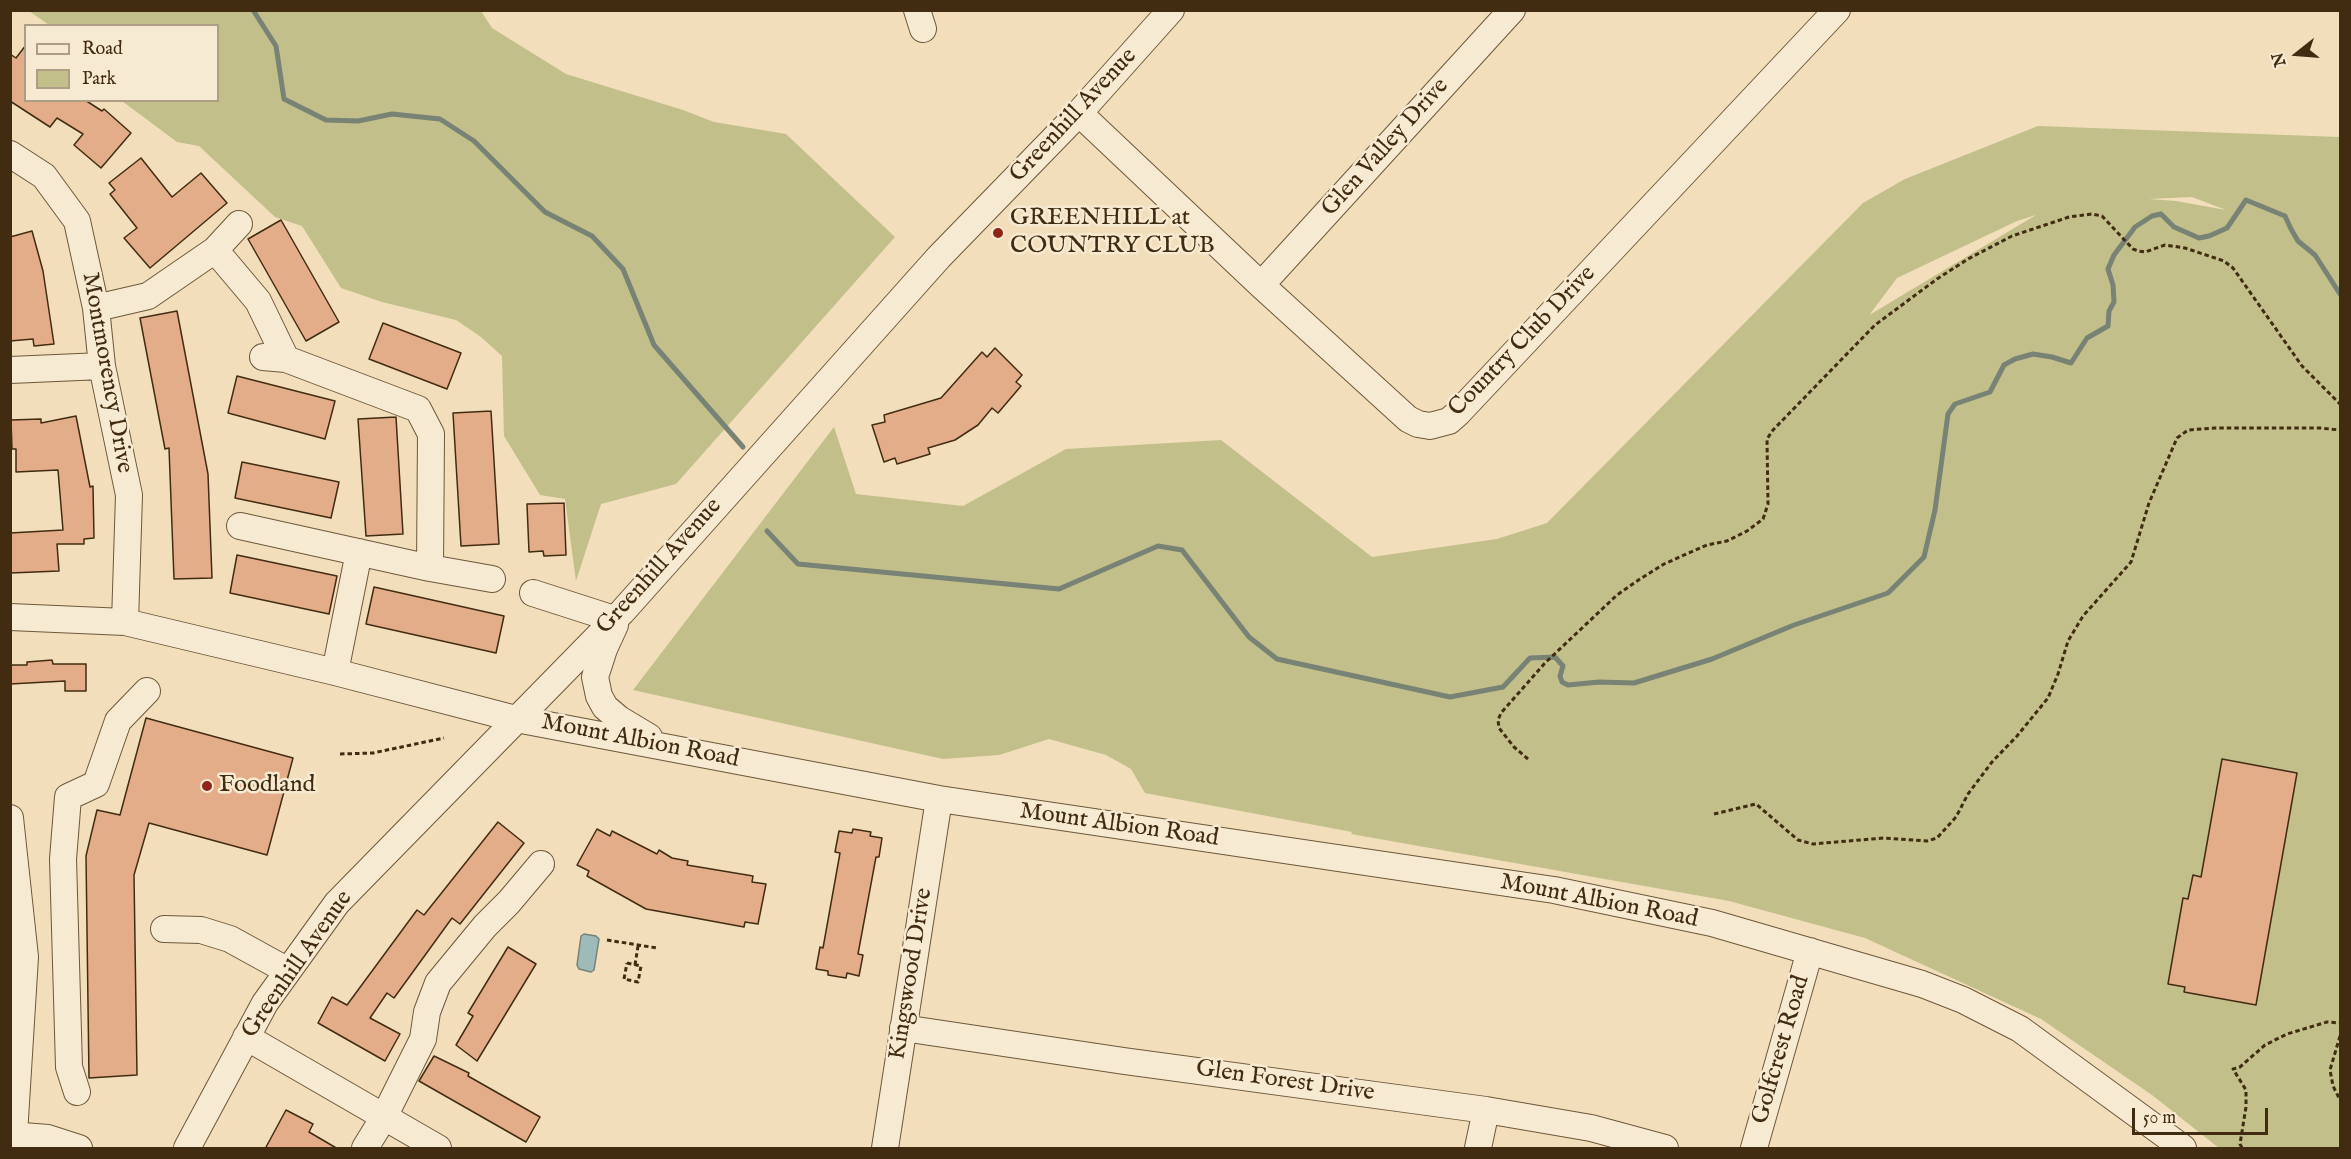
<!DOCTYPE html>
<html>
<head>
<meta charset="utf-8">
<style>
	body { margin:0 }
	#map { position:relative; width:2351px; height:1159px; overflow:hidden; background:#f2deba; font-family:"IM FELL English",serif }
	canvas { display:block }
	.frame { position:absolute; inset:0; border:12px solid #412c11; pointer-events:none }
	.legend { position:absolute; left:24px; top:24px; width:195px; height:78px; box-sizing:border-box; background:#f7ead2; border:2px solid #ae9e85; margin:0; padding:8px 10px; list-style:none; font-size:18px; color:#412c11 }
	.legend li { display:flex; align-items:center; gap:12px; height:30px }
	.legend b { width:30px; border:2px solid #ae9e85 }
	.north { position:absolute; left:2267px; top:24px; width:60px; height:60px; -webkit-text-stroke:4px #f7ead2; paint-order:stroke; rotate:253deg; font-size:16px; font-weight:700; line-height:24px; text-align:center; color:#412c11 }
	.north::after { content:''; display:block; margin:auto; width:21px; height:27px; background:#412c11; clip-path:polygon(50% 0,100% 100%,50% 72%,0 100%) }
	.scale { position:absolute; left:2132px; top:1108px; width:136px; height:27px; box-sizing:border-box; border:3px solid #412c11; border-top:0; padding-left:8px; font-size:18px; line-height:21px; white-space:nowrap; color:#412c11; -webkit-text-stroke:4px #f7ead2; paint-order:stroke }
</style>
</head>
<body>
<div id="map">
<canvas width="2351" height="1159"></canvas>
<div class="frame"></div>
<ul class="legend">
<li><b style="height:8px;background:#f7ead2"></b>Road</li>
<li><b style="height:16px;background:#c2bf8b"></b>Park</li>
</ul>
<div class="north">N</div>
<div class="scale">50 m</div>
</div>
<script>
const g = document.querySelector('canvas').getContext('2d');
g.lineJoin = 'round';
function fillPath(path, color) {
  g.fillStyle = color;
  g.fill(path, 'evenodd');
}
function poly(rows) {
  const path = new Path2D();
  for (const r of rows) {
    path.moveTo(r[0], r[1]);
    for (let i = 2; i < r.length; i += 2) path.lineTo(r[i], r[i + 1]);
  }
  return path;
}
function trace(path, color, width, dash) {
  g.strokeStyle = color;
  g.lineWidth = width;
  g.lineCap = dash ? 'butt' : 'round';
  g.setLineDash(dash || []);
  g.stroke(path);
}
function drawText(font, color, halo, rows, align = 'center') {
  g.font = font + ' "IM FELL English",serif';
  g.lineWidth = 5;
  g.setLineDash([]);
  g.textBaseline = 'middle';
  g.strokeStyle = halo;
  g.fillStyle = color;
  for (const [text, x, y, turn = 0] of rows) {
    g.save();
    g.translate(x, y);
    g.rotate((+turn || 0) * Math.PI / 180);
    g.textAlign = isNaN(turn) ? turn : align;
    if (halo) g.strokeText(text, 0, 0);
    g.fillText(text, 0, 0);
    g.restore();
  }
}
const green = poly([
	[29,11,481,11,492,28,566,74,683,110,714,122,786,134,895,237,676,484,601,504,576,581,565,499,540,495,504,436,502,356,481,337,456,320,382,302,341,288,302,226,275,217,199,146,177,142,122,101,218,100,218,26,49,25],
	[2038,126,2340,137,2340,1148,2219,1148,2152,1095,2041,1019,1865,938,1729,901,1351,834,1352,832,1145,793,1131,769,1106,755,1049,739,999,755,943,759,633,690,834,427,856,494,963,506,1066,449,1221,440,1372,557,1497,539,1547,523,1863,203,1905,179],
	[2192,197,2226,210,2176,201,2149,199],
	[2036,215,1871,314,1870,314,1897,278,2017,221]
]);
const water = poly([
	[584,934,596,936,599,939,594,970,591,972,579,969,577,965,581,936,584,934]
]);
const stream = poly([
	[253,10,276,46,284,99,326,120,358,121,392,114,440,119,474,141,545,212,592,236,623,269,654,345,743,447],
	[767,531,798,564,1059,589,1158,546,1182,550,1249,637,1277,659,1450,697,1503,687,1530,658,1555,657,1563,666,1560,676,1562,682,1568,685,1599,682,1634,683,1712,659,1794,625,1888,593,1924,557,1935,510,1948,414,1955,404,1990,392,2004,365,2015,359,2033,354,2052,357,2071,363,2087,338,2108,326,2109,311,2114,302,2113,285,2108,269,2114,255,2135,227,2152,216,2161,214,2174,227,2199,238,2209,236,2227,228,2246,200,2285,216,2291,229,2298,241,2315,255,2340,294]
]);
const building = poly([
	[26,45,26,100,85,100,102,111,104,109,131,133,101,168,74,145,83,134,57,118,50,127,10,101,10,54,16,58,26,45],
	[141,158,172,197,201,173,227,203,150,268,124,238,137,228,110,194,115,190,109,183,141,158],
	[281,220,339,322,306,341,248,239,281,220],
	[32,231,43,271,54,344,34,346,33,339,10,341,10,237,32,231],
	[177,311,208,474,212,578,174,579,169,448,165,449,140,318,177,311],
	[383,323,461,353,447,389,369,359,383,323],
	[995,348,1022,375,1016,382,1021,386,998,413,992,408,978,425,955,440,928,448,930,454,897,464,895,458,884,462,872,425,885,422,884,415,941,398,982,352,987,357,995,348],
	[237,376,335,401,325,439,228,413,237,376],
	[491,411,499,544,461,546,453,413,491,411],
	[76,416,90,487,93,486,94,538,84,539,84,544,57,544,59,571,10,573,10,533,63,530,58,470,16,472,16,449,12,449,11,420,41,419,41,423,76,416],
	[396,417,403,534,366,536,358,419,396,417],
	[242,462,339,482,331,518,235,498,242,462],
	[564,503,566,555,544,556,543,551,529,552,527,504,564,503],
	[237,555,337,576,329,614,230,593,237,555],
	[374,587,504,616,496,653,366,624,374,587],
	[52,660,53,664,86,664,86,691,65,691,65,681,10,684,10,665,27,665,27,662,52,660],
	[146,718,293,758,267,855,149,823,134,875,137,1075,89,1078,86,856,97,810,120,815,146,718],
	[2222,759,2297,773,2256,1005,2184,992,2185,987,2168,984,2183,898,2188,899,2193,875,2201,877,2222,759],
	[498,822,524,843,460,924,452,918,394,998,387,993,370,1018,400,1034,385,1061,318,1023,332,997,347,1005,417,910,424,915,498,822],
	[597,829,610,836,612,831,657,854,659,850,672,858,688,861,687,865,753,876,752,882,766,884,758,924,745,922,744,927,646,909,587,876,589,871,577,865,597,829],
	[853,829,871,832,870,836,882,838,879,857,876,857,858,954,863,955,859,976,847,973,846,978,828,975,828,971,816,969,820,947,823,948,840,853,835,852,839,831,852,833,853,829],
	[508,947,536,964,477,1061,456,1045,473,1016,468,1013,508,947],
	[434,1056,469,1073,468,1076,540,1117,526,1142,419,1081,434,1056],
	[286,1110,313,1124,309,1132,338,1149,265,1149,286,1110]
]);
const path = poly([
	[340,754,373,753,444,738],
	[1528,759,1514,747,1499,728,1498,720,1501,713,1545,663,1617,595,1640,579,1664,564,1682,556,1707,545,1727,541,1747,531,1763,519,1768,504,1767,439,1773,430,1875,325,1937,279,1968,259,2012,236,2069,217,2092,214,2102,216,2133,249,2138,251,2145,252,2165,245,2185,248,2224,261,2233,268,2302,366,2340,404],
	[1714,814,1756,804,1798,840,1813,844,1884,838,1927,841,1937,838,1956,817,1968,794,1992,762,2017,736,2048,698,2058,674,2068,641,2083,616,2131,562,2149,503,2177,438,2188,430,2215,428,2320,428,2340,430],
	[607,940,657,948],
	[627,963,641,966,638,982,624,979,627,963],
	[635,965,638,946],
	[2340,1036,2330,1070,2333,1086,2340,1100],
	[2242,1148,2240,1144,2246,1107,2246,1090,2233,1069,2240,1067,2265,1045,2287,1034,2327,1022,2340,1023]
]);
const minor = poly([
	[917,10,923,29],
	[1079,113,1261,285,1408,419,1418,424,1430,426,1449,421,1458,413,1837,10],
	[10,154,44,176,77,221,96,308,102,366,129,495,125,622],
	[215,250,258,301,286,359],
	[1261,285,1512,10],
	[96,308,148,296,215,250,239,224],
	[263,357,286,359,418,409,431,434,430,568],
	[10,370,102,366],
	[240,526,430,568,492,579],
	[533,593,614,619],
	[10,617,125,622,335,672,516,719,939,799,1554,890,1712,923,1922,984,1963,1000,2020,1029,2183,1148],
	[615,625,604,649,595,677,599,696,605,707,619,719,649,737],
	[335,672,359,552],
	[10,818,25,957,14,1135],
	[164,929,201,930,230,939,288,971],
	[903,1028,1124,1061,1486,1110,1591,1128,1665,1148],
	[246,1037,438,1148],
	[77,1092,69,1067,63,859,68,797,96,784,118,721,147,691],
	[10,1135,48,1138,79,1148],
	[187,1148,265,1003,337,903,622,612,939,257,1079,113,1171,10],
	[365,1148,384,1117,423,1039,427,1012,438,983,485,926,509,902,541,864],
	[885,1148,939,799],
	[1478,1148,1486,1110],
	[1754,1148,1810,951]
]);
const markers = [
	[998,233,6,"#8f2418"],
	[207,786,6,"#8f2418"]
];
const streetNames = [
	["Greenhill Avenue",1074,116,-47],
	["Glen Valley Drive",1386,148,-48],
	["Country Club Drive",1523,342,-46],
	["Montmorency Drive",106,373,80],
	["Greenhill Avenue",660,567,-48],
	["Mount Albion Road",640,742,11],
	["Mount Albion Road",1119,826,8],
	["Mount Albion Road",1599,902,11],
	["Greenhill Avenue",298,965,-55],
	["Kingswood Drive",912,974,-81],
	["Golfcrest Road",1782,1050,-74],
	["Glen Forest Drive",1285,1082,8]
];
const poiNames = [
	["GREENHILL at",1010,219],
	["COUNTRY CLUB",1010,247],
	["Foodland",219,786]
];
fillPath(green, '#c2bf8b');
fillPath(water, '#9dbbb8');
trace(water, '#788275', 1.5);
trace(stream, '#788275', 5);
fillPath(building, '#e3ad8a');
trace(building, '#412c11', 1.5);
trace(minor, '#6d583b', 28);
trace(path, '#412c11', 3, [4.5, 3]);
trace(minor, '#f7ead2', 26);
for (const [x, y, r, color] of markers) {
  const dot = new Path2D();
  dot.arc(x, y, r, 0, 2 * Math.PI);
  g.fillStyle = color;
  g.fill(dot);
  trace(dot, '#f7ead2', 2);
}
drawText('24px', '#412c11', '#f7ead2', streetNames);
drawText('24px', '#412c11', '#f7ead2', poiNames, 'left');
</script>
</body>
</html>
